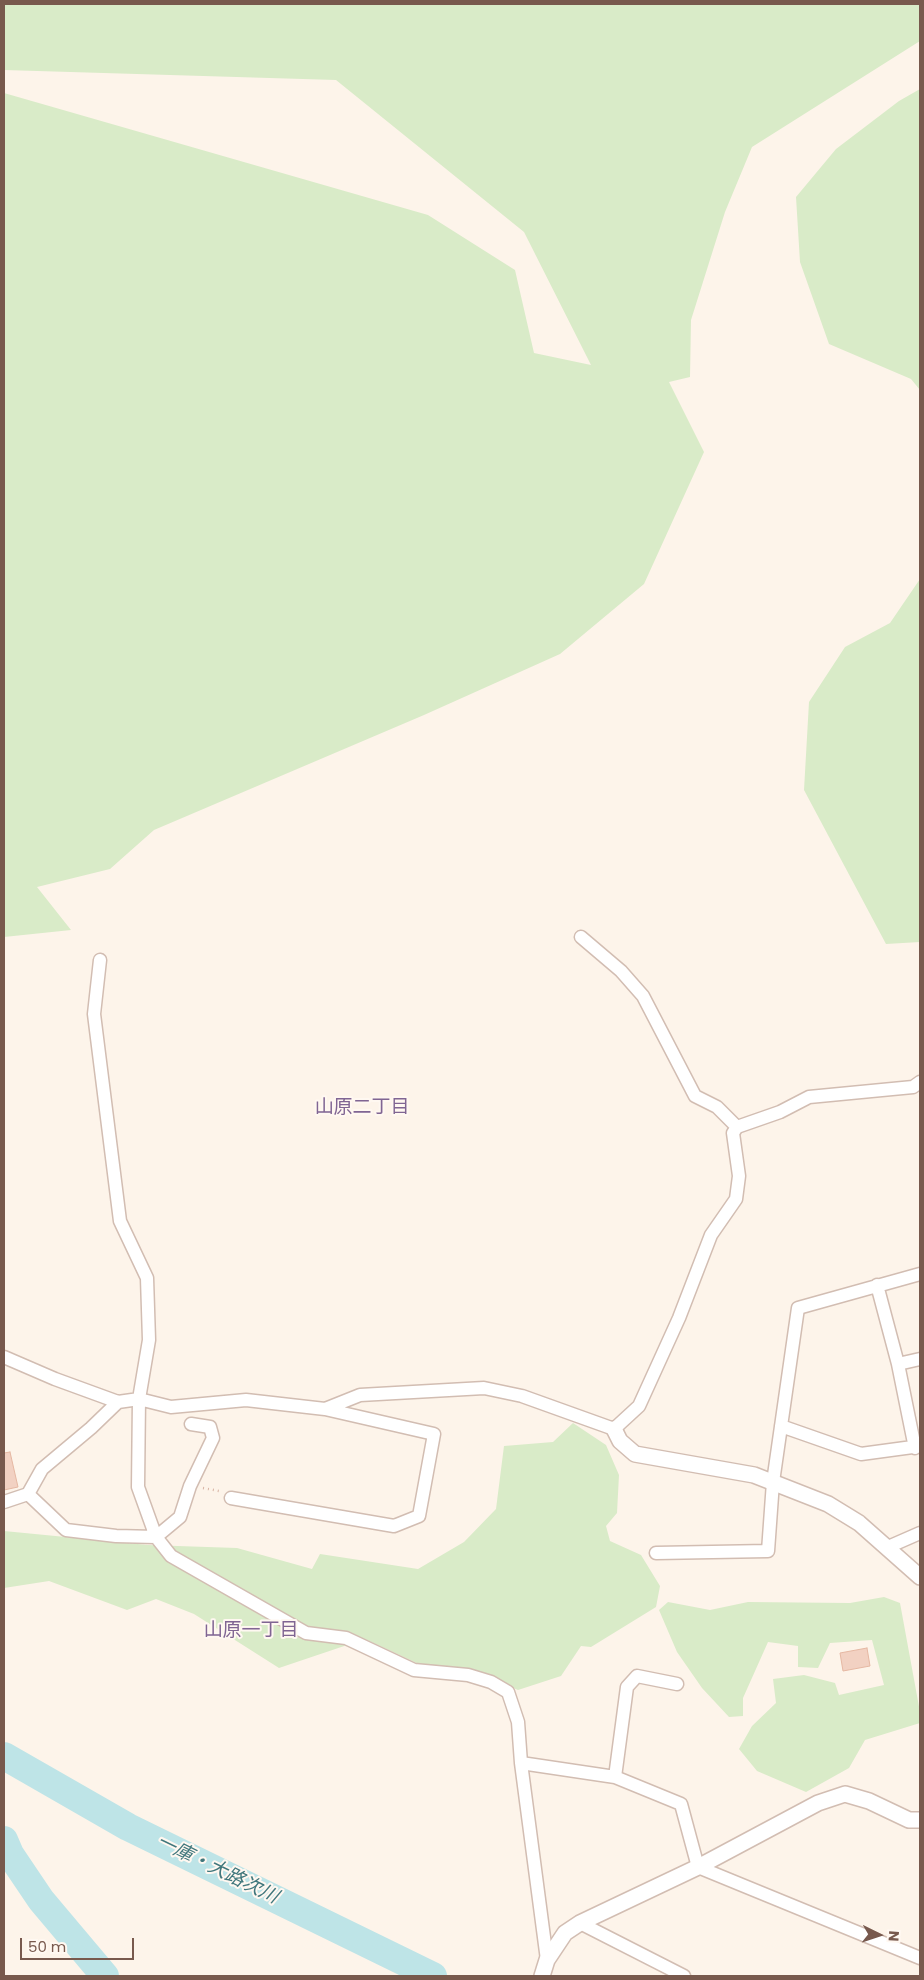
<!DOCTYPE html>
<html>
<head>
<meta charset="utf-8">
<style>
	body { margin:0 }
	#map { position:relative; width:924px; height:1980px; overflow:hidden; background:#fdf4ea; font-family:Poppins,sans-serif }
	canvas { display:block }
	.frame { position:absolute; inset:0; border:5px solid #78594d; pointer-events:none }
	.north { position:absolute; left:854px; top:1910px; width:50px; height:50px; -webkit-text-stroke:4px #fff8f1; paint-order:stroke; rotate:94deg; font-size:14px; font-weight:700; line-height:20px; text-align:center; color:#78594d }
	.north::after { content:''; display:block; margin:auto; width:18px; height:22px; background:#78594d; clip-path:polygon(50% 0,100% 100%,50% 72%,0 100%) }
	.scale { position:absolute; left:20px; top:1938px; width:114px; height:22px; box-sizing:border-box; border:2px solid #78594d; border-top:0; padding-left:6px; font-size:15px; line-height:18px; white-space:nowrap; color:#78594d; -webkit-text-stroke:4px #fff8f1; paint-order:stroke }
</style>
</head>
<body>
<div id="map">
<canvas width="924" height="1980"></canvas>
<div class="frame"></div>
<div class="north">N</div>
<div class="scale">50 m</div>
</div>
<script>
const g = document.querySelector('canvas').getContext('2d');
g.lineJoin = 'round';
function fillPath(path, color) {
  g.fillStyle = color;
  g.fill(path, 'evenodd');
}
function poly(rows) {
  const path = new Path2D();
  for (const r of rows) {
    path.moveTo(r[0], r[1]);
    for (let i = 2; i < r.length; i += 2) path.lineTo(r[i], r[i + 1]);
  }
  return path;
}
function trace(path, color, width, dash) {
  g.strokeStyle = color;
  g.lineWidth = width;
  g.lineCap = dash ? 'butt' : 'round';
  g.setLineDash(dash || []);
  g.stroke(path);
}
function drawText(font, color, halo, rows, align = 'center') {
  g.font = font + ' Poppins,"Noto Sans JP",sans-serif';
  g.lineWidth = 4;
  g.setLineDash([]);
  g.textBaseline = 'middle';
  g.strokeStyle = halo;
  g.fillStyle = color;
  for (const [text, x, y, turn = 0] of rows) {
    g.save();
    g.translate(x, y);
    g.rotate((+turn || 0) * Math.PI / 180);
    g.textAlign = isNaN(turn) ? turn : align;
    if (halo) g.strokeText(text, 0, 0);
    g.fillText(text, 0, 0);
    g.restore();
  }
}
const green = poly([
	[4,4,920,4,920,41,752,147,725,212,691,320,690,377,669,382,704,452,644,584,560,654,424,715,154,830,110,869,37,887,71,930,4,937,4,93,428,215,515,270,534,353,591,365,524,232,336,80,4,70],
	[920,89,920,390,911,379,829,344,800,262,796,197,836,149,899,101],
	[920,579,920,942,886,944,804,790,809,702,845,647,890,623],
	[573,1423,606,1445,619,1475,617,1513,606,1526,610,1541,641,1555,660,1586,656,1607,591,1647,581,1646,561,1676,518,1690,469,1669,421,1665,365,1639,279,1668,194,1614,156,1599,127,1610,49,1581,4,1588,4,1531,148,1545,237,1548,312,1569,320,1554,418,1569,464,1542,496,1509,504,1446,553,1442],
	[884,1597,900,1603,920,1712,920,1723,865,1740,849,1768,806,1792,757,1771,739,1749,752,1726,776,1703,773,1679,804,1675,835,1683,839,1695,884,1685,872,1640,830,1643,818,1668,798,1667,798,1646,768,1642,743,1698,743,1716,729,1717,702,1688,677,1652,659,1610,668,1602,710,1610,748,1602,850,1603]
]);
const river = poly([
	[4,1756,128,1827,433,1976],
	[4,1840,10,1854,41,1900,105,1976]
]);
const building = poly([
	[10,1452,18,1487,4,1490,4,1453,10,1452],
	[867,1648,870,1666,843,1671,840,1653,867,1648]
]);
const path = poly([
	[203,1488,219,1491]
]);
const minor = poly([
	[581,937,621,971,643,996,695,1096,717,1107,737,1127],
	[100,960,94,1014,120,1221,147,1278,149,1340,139,1399,138,1487,156,1537,180,1517,190,1486,213,1438,210,1427,191,1424],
	[877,1285,898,1364,915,1448],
	[4,1357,55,1379,118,1402,139,1399,171,1407,246,1400,325,1409,360,1395,484,1388,522,1396,614,1429,639,1406,679,1318,711,1235,736,1199,739,1176,733,1133,737,1127,780,1112,809,1097,913,1087,920,1082],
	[898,1364,920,1359],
	[781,1426,861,1454,920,1446],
	[28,1494,66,1530,116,1536,156,1537,171,1556,306,1633,346,1638,414,1670,468,1675,491,1682,508,1692,518,1722,521,1763,547,1960],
	[231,1498,394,1526,419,1516,434,1434,325,1409],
	[4,1502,28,1494,42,1469,91,1428,118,1402],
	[888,1547,920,1533],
	[656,1553,768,1551,773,1482,798,1308,920,1274],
	[521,1763,615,1777,681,1804,698,1867,920,1958],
	[615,1777,627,1687,637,1676,677,1684],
	[580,1923,684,1976]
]);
const tertiary = poly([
	[614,1429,620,1441,635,1454,754,1475,828,1504,859,1523,920,1577],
	[542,1976,547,1960,565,1933,580,1923,698,1867,818,1803,845,1794,869,1801,909,1820,920,1820]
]);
const neighbourhoodNames = [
	["山原二丁目",362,1108],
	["山原一丁目",251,1631]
];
const waterNames = [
	["一庫・大路次川",217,1870,26]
];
fillPath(green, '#d9ebc8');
trace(river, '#bee4e7', 28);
fillPath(building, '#f2d1c2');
trace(building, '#e5b7a2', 1);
trace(minor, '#d2bdb2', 15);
trace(tertiary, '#d2bdb2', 18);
trace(path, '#d8b4a4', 2.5, [1, 4]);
trace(minor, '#fff', 12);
trace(tertiary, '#fff', 15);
drawText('19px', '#806593', '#fff8f1', neighbourhoodNames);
drawText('italic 19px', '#40777c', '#fff8f1', waterNames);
</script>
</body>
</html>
